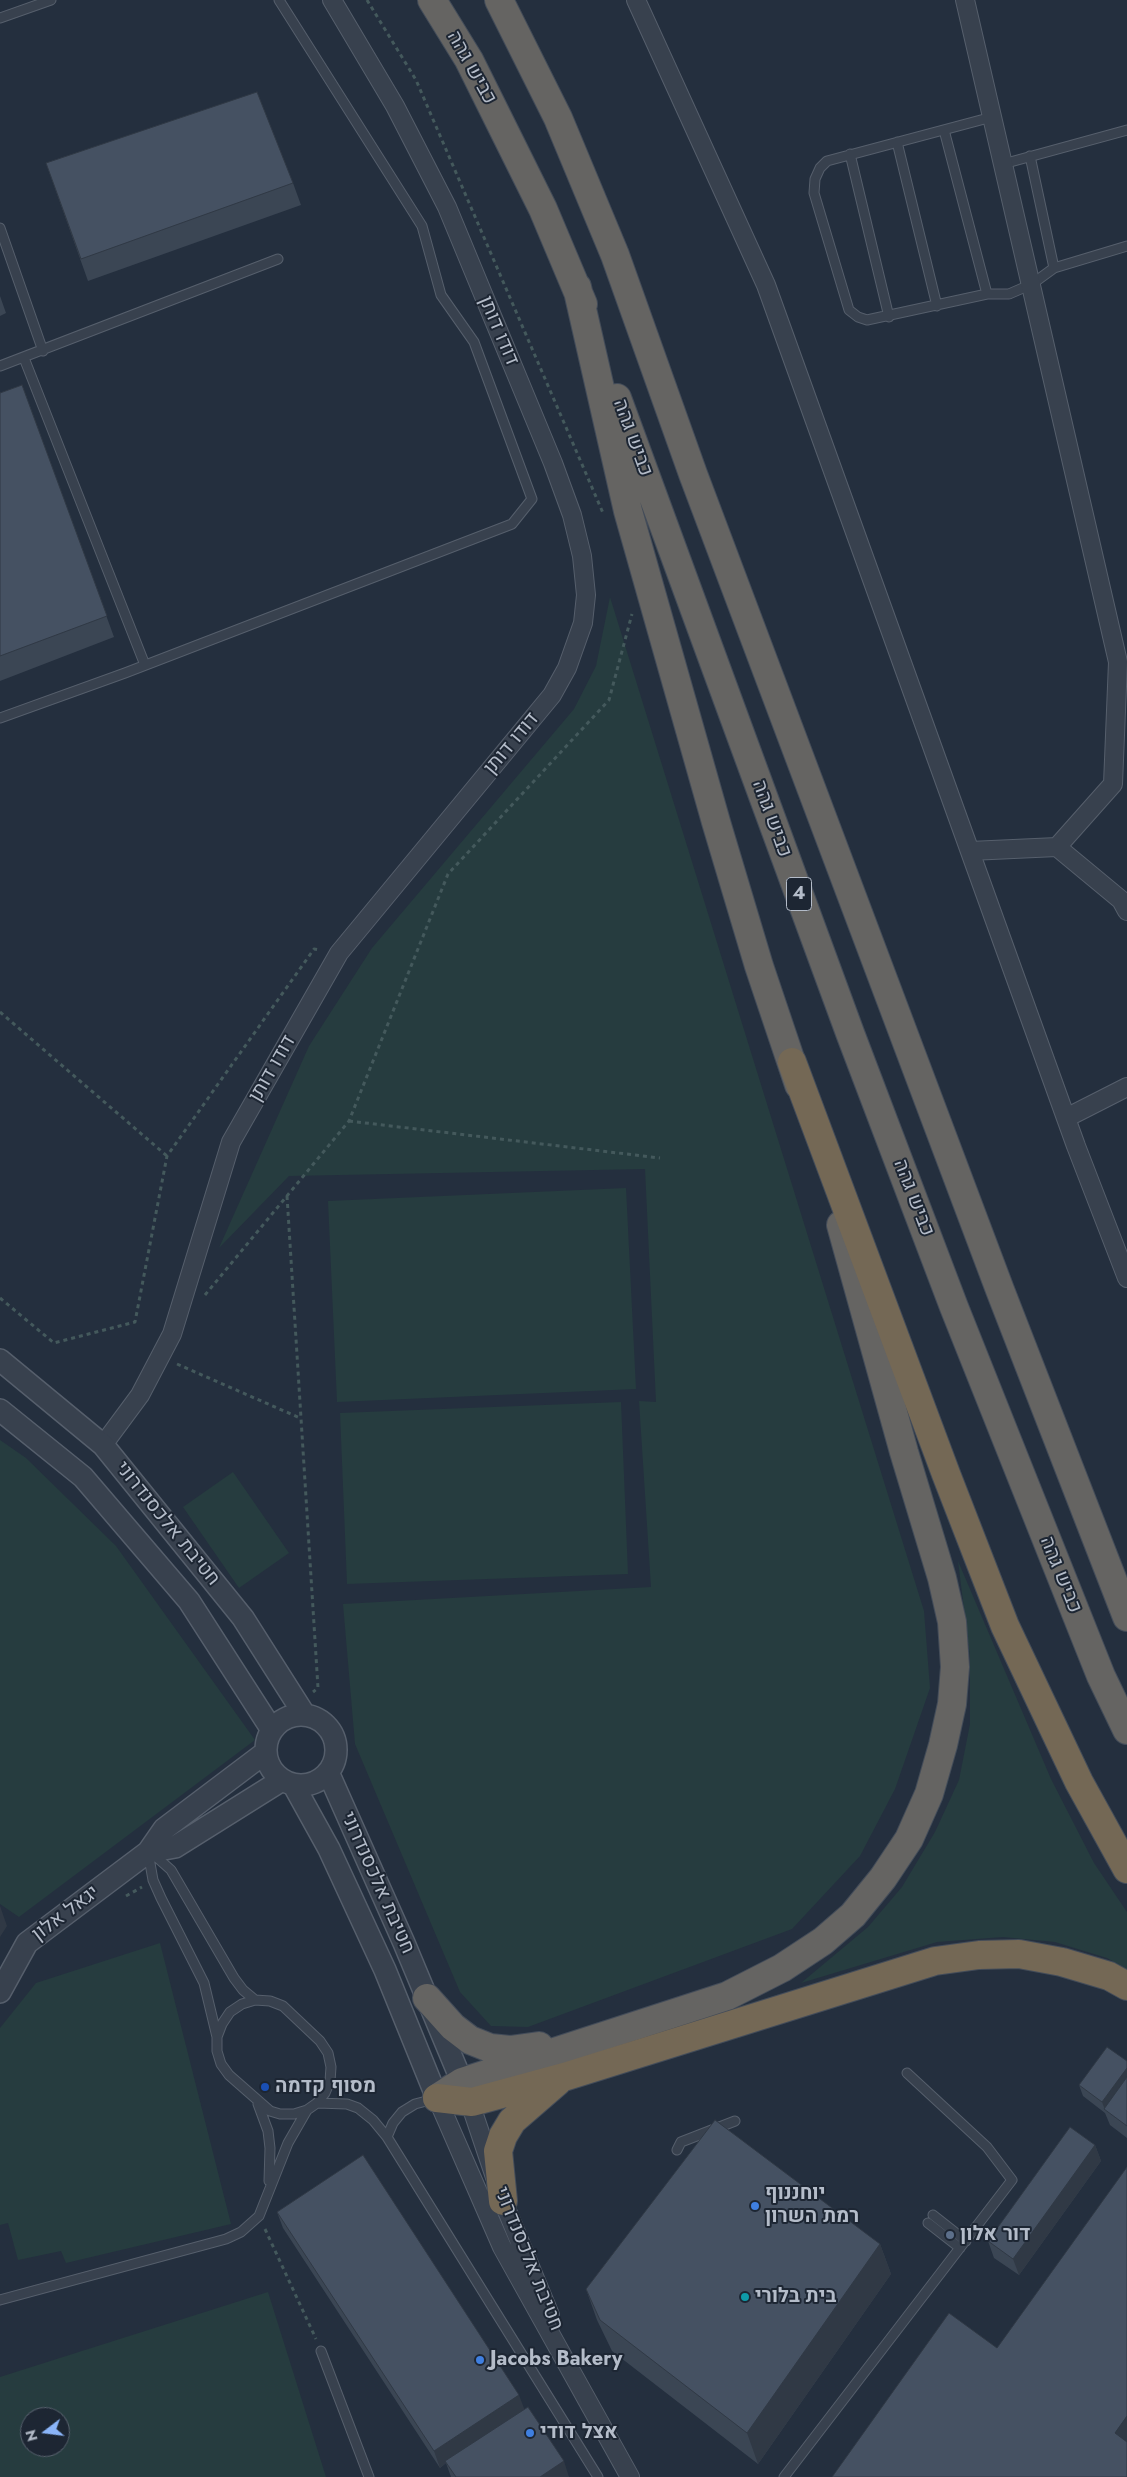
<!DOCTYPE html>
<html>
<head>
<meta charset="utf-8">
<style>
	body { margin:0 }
	#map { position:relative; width:1127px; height:2477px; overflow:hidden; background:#242f3e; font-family:Jost,sans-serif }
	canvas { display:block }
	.north { position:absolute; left:20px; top:2407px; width:50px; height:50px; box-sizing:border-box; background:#1d2633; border:1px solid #59626f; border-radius:50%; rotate:255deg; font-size:14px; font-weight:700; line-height:20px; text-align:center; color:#b4bcc9 }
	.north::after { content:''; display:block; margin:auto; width:18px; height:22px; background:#8ab4f8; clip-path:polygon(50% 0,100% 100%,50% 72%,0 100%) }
</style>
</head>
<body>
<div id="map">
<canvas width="1127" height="2477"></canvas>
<div class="north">N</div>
</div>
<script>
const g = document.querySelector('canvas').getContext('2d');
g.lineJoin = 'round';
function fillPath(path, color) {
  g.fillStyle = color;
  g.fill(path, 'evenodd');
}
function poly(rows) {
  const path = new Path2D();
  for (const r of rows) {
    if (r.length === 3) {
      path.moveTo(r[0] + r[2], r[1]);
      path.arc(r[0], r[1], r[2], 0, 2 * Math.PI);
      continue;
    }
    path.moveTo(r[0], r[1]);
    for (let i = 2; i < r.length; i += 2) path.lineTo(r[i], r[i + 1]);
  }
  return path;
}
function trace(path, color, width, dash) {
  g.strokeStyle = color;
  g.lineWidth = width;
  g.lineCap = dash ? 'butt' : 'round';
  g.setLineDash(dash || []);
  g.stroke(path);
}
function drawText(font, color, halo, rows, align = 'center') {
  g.font = font + ' Jost,Heebo,sans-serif';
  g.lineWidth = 4;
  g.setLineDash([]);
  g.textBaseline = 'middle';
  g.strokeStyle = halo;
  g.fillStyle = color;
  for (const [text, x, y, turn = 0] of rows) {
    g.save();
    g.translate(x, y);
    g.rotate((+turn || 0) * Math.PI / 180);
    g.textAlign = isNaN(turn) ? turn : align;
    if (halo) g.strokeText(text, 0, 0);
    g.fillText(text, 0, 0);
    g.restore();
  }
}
const green = poly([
	[610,597,924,1611,930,1688,895,1789,860,1856,792,1929,528,2027,491,2026,460,1992,355,1744,343,1604,651,1587,639,1401,656,1402,645,1169,289,1176,219,1248,309,1046,372,948,574,709,596,666],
	[626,1188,636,1389,337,1402,328,1201],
	[621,1402,628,1574,347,1584,340,1413],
	[0,1440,26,1458,116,1546,255,1740,19,1917,0,1904],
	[233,1472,289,1553,239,1588,183,1507],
	[958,1561,1051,1779,1094,1863,1127,1912,1127,1969,1107,1958,1055,1942,1003,1937,937,1942,801,1983,868,1927,902,1887,935,1832,959,1780,970,1724,970,1657],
	[160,1943,231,2224,66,2263,61,2251,18,2260,8,2223,0,2225,0,2028,36,1983],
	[268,2292,326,2477,0,2477,0,2377],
	[30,2417,60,2417,60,2447,30,2447]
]);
const path = poly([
	[367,0,416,80,603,513],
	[0,1012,167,1156],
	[349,1121,660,1158],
	[287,1196,318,1688,313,1692],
	[205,1295,349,1121,448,874,609,700,632,614],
	[0,1298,54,1343,135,1322,167,1156,314,949,321,950],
	[177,1364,300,1418],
	[126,1896,142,1887],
	[265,2229,316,2339]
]);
const service = poly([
	[0,18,51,0],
	[992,117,827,161,820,168,815,179,814,193,849,310,858,317,867,320,987,294,1009,294,1032,284,1054,268,1127,246],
	[944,130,987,294],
	[897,142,937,306],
	[850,154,889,317],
	[1030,156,1054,268],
	[1003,164,1127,130],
	[0,228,43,351],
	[24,358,145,665],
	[0,366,278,259],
	[0,718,125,673,512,524,532,499,474,342,441,295,422,226,279,0],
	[148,1852,153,1880,161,1898,204,1983,217,2037],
	[153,1854,171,1870,234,1978,243,1990,255,2000],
	[255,2000,270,2001,283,2006,320,2041,328,2053,331,2067,330,2081,325,2093,317,2103,307,2110,294,2114,280,2114,270,2111,229,2075,221,2064,217,2051,217,2037,222,2024,230,2012,242,2004,255,2000],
	[317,2103,347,2104,358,2108,373,2120,387,2137,598,2477],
	[258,2104,268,2131,270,2148,269,2181],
	[387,2137,393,2123,402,2112,415,2104,434,2099],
	[677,2150,681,2142,735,2121],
	[933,2215,966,2241],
	[928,2223,960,2248],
	[0,2300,226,2239,241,2232,259,2216,288,2143,307,2110],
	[321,2351,369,2477],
	[784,2477,1012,2180,987,2147,907,2073]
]);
const minor = poly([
	[636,0,766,285,1076,1146,1127,1278],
	[965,0,1118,662,1113,784,1057,847,970,851],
	[1057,847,1121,900,1127,911],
	[1066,1118,1127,1087],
	[103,1445,140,1395,172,1334,231,1142,339,953,552,695,567,668,583,623,586,595,582,556,572,515,553,463,447,207,395,106,332,0],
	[467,2094,503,2201,550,2315],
	[437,2098,502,2247,630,2477]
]);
const tertiary = poly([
	[0,1360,103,1445,243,1618,304,1714],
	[0,1410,83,1477,189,1601,272,1730],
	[301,1750,35],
	[328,1772,404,1943,462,2082],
	[293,1784,329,1849,385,1970,437,2098],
	[148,1852,175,1847,282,1780],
	[0,1992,27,1943,148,1852,164,1829,266,1752]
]);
const trunk = poly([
	[432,0,469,60,543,209,583,304],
	[499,0,558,118,615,255,693,474,1000,1290,1127,1617],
	[577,287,628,511,716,822,759,966,799,1085],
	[617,398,850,1033,954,1307,1101,1676,1127,1730],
	[427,1998,453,2027,470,2040,490,2048,510,2050,539,2046],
	[437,2098,462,2082,727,1996,782,1968,823,1941,853,1915,883,1878,909,1839,929,1794,943,1745,952,1704,955,1667,952,1622,942,1578,904,1452,841,1225]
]);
const motorway = poly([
	[792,1062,946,1474,1005,1626,1079,1782,1127,1869],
	[437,2098,472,2102,564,2077,935,1961,979,1955,1019,1954,1062,1962,1109,1976,1127,1986],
	[503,2201,498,2151,503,2136,512,2121,557,2082]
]);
const wall = poly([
	[46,163,293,183,301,205,88,281],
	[0,296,6,313,0,316],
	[22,385,114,637,0,681,0,393],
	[1127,2061,1127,2138,1110,2125,1105,2113,1083,2096,1079,2085],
	[1095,2145,1101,2161,1019,2275,994,2258,988,2241],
	[277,2212,524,2409,569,2477,451,2477,446,2463,440,2468,283,2228],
	[880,2244,891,2274,758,2464,612,2351,597,2320,586,2289]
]);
const shadedWall = poly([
	[0,1906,7,1926,0,1937],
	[1127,2068,1127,2085,1105,2110,1102,2102],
	[1095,2145,1101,2161,1019,2275,1013,2259],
	[880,2244,891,2274,758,2464,747,2433],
	[519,2395,525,2411,445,2461,446,2463,440,2468,434,2451],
	[1127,2416,1127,2448,1115,2433],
	[564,2461,569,2477,540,2477]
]);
const building = poly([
	[257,92,293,183,81,259,46,163,257,92],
	[22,385,107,616,0,656,0,393,22,385],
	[1107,2047,1127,2061,1127,2068,1102,2102,1079,2085,1107,2047],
	[1127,2077,1127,2126,1104,2109,1127,2077],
	[715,2120,880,2244,747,2433,600,2320,586,2289,715,2120],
	[1070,2127,1095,2145,1013,2259,988,2241,1070,2127],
	[363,2155,519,2395,434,2451,277,2212,363,2155],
	[1127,2167,1127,2416,1115,2433,1127,2442,1127,2477,832,2477,949,2313,997,2348,1127,2167],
	[528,2407,564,2461,540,2477,456,2477,445,2461,528,2407]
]);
const markers = [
	[265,2087,5,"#1a4fb4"],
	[755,2206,5,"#3f7fe0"],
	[950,2235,5,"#5c6f8a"],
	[745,2297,5,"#0f9aa8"],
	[480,2360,5,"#3f7fe0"],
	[530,2433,5,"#3f7fe0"]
];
const shields = [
	[799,894,25]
];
const shieldNames = [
	["4",799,894]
];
const streetNames = [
	["כביש גהה",471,68,61],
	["דודו דותן",498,331,67],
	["כביש גהה",632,438,70],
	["דודו דותן",512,744,-50],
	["כביש גהה",771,819,70],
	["דודו דותן",273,1069,-60],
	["כביש גהה",913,1198,69],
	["חטיבת אלכסנדרוני",167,1524,51],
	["כביש גהה",1060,1575,68],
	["חטיבת אלכסנדרוני",377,1883,66],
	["יגאל אלון",66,1914,-37],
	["חטיבת אלכסנדרוני",528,2259,68]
];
const poiNames = [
	["מסוף קדמה",275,2087],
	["יוחננוף",765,2194],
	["רמת השרון",765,2217],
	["דור אלון",960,2235],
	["בית בלורי",755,2297],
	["Jacobs Bakery",490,2360],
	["אצל דודי",540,2433]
];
fillPath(green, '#263c3f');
trace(service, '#565f6c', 11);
trace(minor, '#565f6c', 20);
trace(tertiary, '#565f6c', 24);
trace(trunk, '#434c59', 30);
trace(motorway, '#434c59', 30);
trace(path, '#44595c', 3, [4, 4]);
trace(service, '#38414e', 9);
trace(minor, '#38414e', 18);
trace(tertiary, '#38414e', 21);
trace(trunk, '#656462', 28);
trace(motorway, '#746855', 28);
fillPath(wall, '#3b4654');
fillPath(shadedWall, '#303945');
fillPath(building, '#455162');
trace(building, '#303945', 1);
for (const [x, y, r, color] of markers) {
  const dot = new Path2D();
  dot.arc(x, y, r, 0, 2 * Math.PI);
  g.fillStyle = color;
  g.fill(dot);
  trace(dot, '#1d2633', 2);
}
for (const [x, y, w] of shields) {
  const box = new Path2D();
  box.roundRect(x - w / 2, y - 16.5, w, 33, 4);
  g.fillStyle = '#1d2633';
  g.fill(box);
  trace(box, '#b4bcc9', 1);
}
drawText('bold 19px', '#b4bcc9', null, shieldNames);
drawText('20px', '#b4bcc9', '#1d2633', streetNames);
drawText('bold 20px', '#b4bcc9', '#1d2633', poiNames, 'left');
</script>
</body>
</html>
